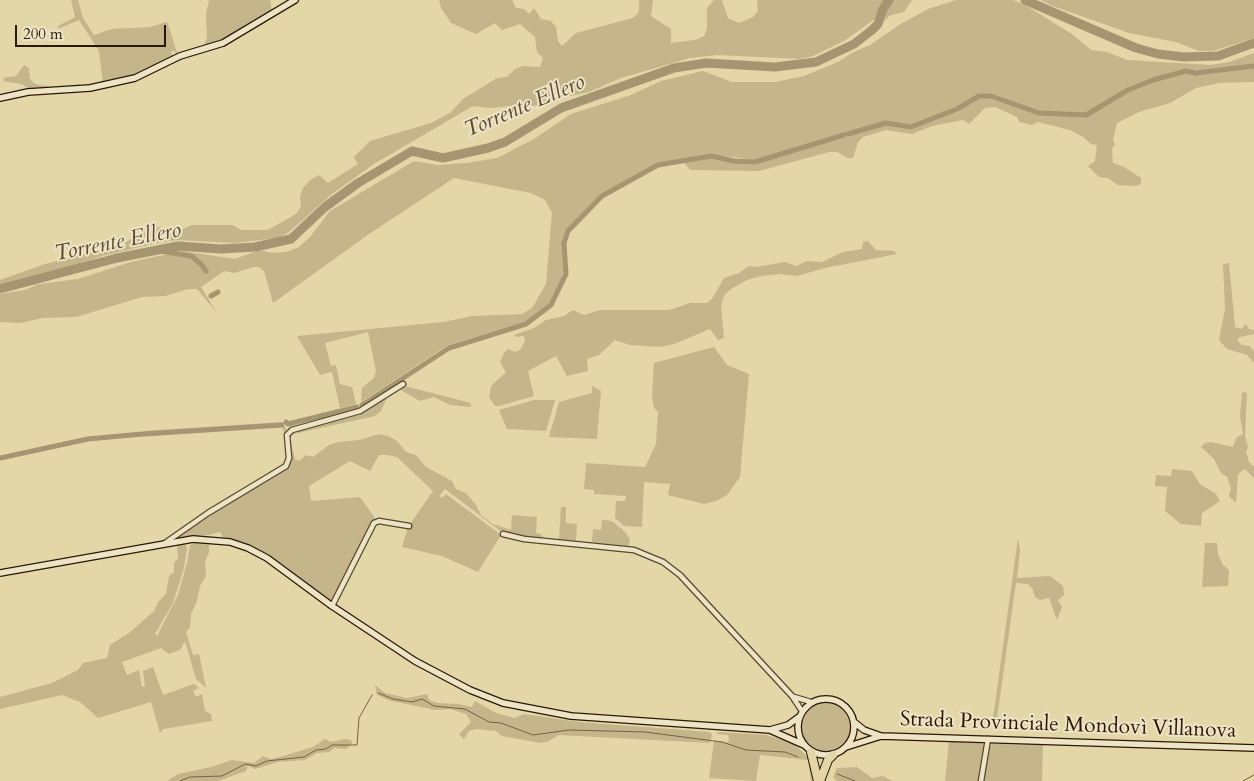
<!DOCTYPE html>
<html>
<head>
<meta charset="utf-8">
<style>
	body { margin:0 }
	#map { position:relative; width:1254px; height:781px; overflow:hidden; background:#e3d6a7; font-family:Cardo,serif }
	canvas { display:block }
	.scale { position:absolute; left:15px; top:25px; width:151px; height:22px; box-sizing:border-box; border:2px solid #2d1604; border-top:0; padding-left:6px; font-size:15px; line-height:18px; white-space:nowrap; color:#2d1604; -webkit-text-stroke:4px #ede4c6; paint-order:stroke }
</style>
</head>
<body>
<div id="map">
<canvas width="1254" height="781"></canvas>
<div class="scale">200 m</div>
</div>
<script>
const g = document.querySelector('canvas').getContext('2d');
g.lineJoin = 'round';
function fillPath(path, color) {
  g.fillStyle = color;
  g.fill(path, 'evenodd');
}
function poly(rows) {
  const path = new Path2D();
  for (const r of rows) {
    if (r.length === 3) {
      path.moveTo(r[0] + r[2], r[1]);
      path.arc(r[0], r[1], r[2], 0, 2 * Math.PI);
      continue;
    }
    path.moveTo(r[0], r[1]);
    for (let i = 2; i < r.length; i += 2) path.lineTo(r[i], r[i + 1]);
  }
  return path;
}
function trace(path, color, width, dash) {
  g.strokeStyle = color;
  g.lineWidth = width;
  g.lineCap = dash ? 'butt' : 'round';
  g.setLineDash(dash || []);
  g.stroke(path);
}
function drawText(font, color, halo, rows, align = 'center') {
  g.font = font + ' Cardo,serif';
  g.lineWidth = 4;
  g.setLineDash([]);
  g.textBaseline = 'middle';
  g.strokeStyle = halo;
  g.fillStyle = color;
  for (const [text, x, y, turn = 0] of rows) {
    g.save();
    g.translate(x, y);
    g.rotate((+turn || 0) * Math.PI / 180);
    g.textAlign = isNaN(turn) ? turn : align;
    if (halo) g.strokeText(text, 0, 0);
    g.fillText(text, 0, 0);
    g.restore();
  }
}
const green = poly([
	[71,0,78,0,83,18,94,35,112,29,150,27,167,22,178,55,173,50,171,53,174,57,132,77,103,83,99,51,79,20,58,29,58,26,75,17],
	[209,0,270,0,272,12,223,41,181,54,204,45,207,38,206,14],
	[439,0,512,0,516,8,524,9,529,14,534,8,541,19,551,21,556,27,558,41,562,46,576,33,633,18,639,12,639,0,653,0,651,16,671,29,671,43,695,40,704,36,707,29,707,8,714,0,722,0,728,18,739,23,753,17,758,11,757,0,886,0,875,19,844,41,813,56,800,59,717,55,690,58,621,78,589,92,570,96,555,96,537,106,522,105,489,108,473,106,374,164,332,194,289,232,279,238,234,243,178,240,157,243,102,256,56,273,0,285,0,280,45,264,121,245,140,234,149,222,154,227,180,230,192,225,233,225,241,230,268,230,296,214,301,207,300,197,303,188,310,180,319,175,328,183,358,164,354,157,370,141,431,123,450,113,463,99,497,78,507,77,515,69,523,66,540,67,543,58,537,52,535,37,520,24,502,30,495,23,476,34,451,23,441,8],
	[893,0,912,0,904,12,889,16,885,21,886,9],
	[956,0,1013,0,1025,5,1072,34,1091,50,1107,52,1127,60,1211,65,1229,62,1254,53,1254,65,1185,71,1156,78,1126,90,1086,114,1039,112,992,95,978,95,957,108,912,125,885,122,755,160,708,154,659,163,598,197,568,228,563,240,565,266,561,281,549,304,527,321,448,345,361,402,362,388,374,378,376,371,368,332,325,343,331,366,336,365,340,384,352,387,356,404,340,408,332,372,320,375,297,336,444,322,472,316,522,314,532,308,546,284,552,213,545,200,531,193,454,178,369,234,273,303,264,271,259,267,253,267,234,273,224,271,201,287,217,313,197,289,188,289,165,296,142,297,76,317,42,318,21,323,0,322,0,294,25,290,39,284,78,279,131,262,182,251,235,259,259,250,273,253,286,252,299,247,310,237,330,211,414,161,437,165,467,163,497,158,534,139,571,114,631,95,661,81,703,71,732,82,775,82,804,76,838,62,852,53,870,45,899,25,928,9],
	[1041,0,1254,0,1254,38,1213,51,1199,51,1176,42,1129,33,1050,5],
	[24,65,29,68,30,79,35,84,57,88,29,89,22,84,3,81,4,78,16,76],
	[1254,67,1254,82,1219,83,1196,88,1170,103,1139,112,1117,123,1113,140,1115,144,1112,149,1113,163,1124,167,1141,178,1141,184,1136,186,1118,185,1108,178,1099,177,1088,166,1095,161,1097,145,1091,144,1083,137,1070,130,1038,122,1032,125,1019,122,1017,117,995,107,985,108,969,124,963,120,932,126,912,134,886,130,863,137,858,142,853,158,848,158,837,152,829,152,759,171,690,170,683,161,713,158,734,163,758,163,886,125,913,128,957,110,979,98,991,97,1006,101,1040,114,1086,116,1129,91,1154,81,1186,72,1194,74],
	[868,241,876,250,894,251,897,254,825,268,797,276,780,274,761,276,747,280,731,289,725,294,721,305,724,338,718,340,710,329,674,344,660,347,630,345,615,340,599,355,587,359,588,371,567,376,556,356,528,371,534,396,499,406,495,406,489,397,491,386,506,372,500,362,504,353,508,349,515,352,520,350,525,341,524,336,517,337,514,335,534,328,546,320,564,316,573,310,584,315,600,310,669,310,690,303,707,303,712,299,724,278,739,273,749,266,756,267,785,262,796,266,807,261,822,262,843,252,862,249,863,242],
	[1229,263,1235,327,1241,329,1246,324,1249,329,1254,330,1254,334,1240,337,1237,340,1242,345,1250,346,1254,352,1254,363,1247,355,1227,349,1219,340,1225,309,1223,264],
	[714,347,727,365,749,374,740,477,727,495,716,501,704,504,668,495,670,484,644,482,642,527,624,526,615,518,616,501,625,501,626,496,594,494,594,490,584,489,586,463,645,467,656,444,658,412,654,408,652,397,654,363],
	[405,386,471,403,471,407,450,405,434,397,420,401,399,389],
	[592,386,601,391,597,439,549,437,559,402,592,393],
	[1242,392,1247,393,1245,436,1248,447,1246,452,1249,462,1254,467,1254,478,1245,469,1238,474,1236,503,1229,496,1231,488,1227,477,1221,473,1214,459,1201,447,1205,443,1211,442,1233,447,1236,438,1243,434,1240,416],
	[387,398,381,411,375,416,293,434,290,439,295,459,299,461,306,455,313,457,329,445,339,442,359,440,379,434,388,436,397,441,406,452,416,455,426,467,452,481,456,489,466,493,476,505,481,515,493,524,511,530,512,515,537,517,536,533,541,534,544,539,503,533,445,489,439,496,442,498,446,494,501,535,478,572,442,556,402,547,408,527,433,491,397,457,387,455,379,455,370,471,350,461,309,486,311,501,360,497,375,518,332,602,266,553,248,544,223,537,220,532,209,535,175,538,283,470,288,466,288,437,292,432,360,413],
	[534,400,555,400,546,431,507,429,499,410],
	[282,422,287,431,285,434,282,427,146,436,144,431],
	[1172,469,1192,471,1200,484,1216,494,1220,501,1202,513,1201,526,1181,524,1165,511,1167,487,1155,486,1156,475,1171,476],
	[561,507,566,507,566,523,577,524,576,541,559,539],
	[602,520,612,521,624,531,630,539,629,546,592,542,593,529,601,530],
	[1018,538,1020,550,1017,578,1050,576,1063,586,1064,595,1058,600,1062,607,1057,620,1049,598,1040,600,1035,597,1033,590,1028,584,1016,583,997,718,993,718],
	[198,542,209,542,209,553,205,561,206,576,200,586,197,601,191,614,190,628,186,632,193,655,199,654,206,688,196,679,185,641,180,650,169,654,161,648,122,662,127,675,139,670,142,687,145,686,143,671,153,667,163,695,194,684,199,688,193,691,196,697,202,694,205,711,211,714,212,721,163,729,160,733,151,702,98,718,80,702,62,695,0,709,0,697,52,683,78,670,83,663,107,658,110,645,129,633,154,611,158,602,166,594,169,576,174,572,174,563,178,558,177,544,185,544,187,548,184,568,173,603,155,634,157,636,178,595,187,563,190,545],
	[1205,543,1217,543,1218,554,1223,565,1229,570,1228,586,1202,587],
	[375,685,385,693,407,698,427,694,429,700,437,703,459,704,472,707,475,701,496,713,514,718,524,714,579,722,710,732,712,735,710,743,559,735,547,742,540,743,502,736,496,731,476,729,469,731,464,739,459,734,471,722,466,714,450,709,436,710,391,701,377,695],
	[826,727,25],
	[718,732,767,735,794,744,811,760,814,781,811,781,808,760,760,755,756,781,709,778,714,741,728,742,729,739,728,735,716,734],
	[325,739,331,742,346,739,351,740,352,744,346,749,334,748,330,752,317,753,305,760,278,762,255,769,248,766,246,771,218,781,167,781,178,774,211,767,232,760,254,763,263,756,271,759,283,756,313,747],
	[949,741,979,742,984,745,980,781,945,781],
	[992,744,1043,745,1042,781,983,781,989,748],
	[857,767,872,778,883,776,892,781,837,781,833,777,837,768]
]);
const stream = poly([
	[378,693,393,699,412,702,422,699,434,706,465,709,489,722,501,723,533,735,569,730,645,732,722,742,746,750,785,752,798,757],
	[837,774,855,781],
	[180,781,190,777,222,776,245,764,256,766,267,761,304,757,316,750,326,749,332,745,357,745,359,718,372,695],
	[1243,781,1254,775]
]);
const canal = poly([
	[848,134,886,123,911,127,957,109,979,96,991,96,1039,113,1086,115,1128,90,1153,80,1186,71,1195,73,1254,66],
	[155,250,191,256,201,264,206,271],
	[211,296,218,292],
	[362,405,449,348,526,324,551,305,566,274,564,243,568,231,602,196,658,165,711,156,734,161,755,162,844,135],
	[286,422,288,424,357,407],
	[144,434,282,425],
	[0,458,88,439,142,434]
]);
const river = poly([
	[1025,0,1136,48,1158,54,1184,57,1218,56,1254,43],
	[0,289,117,258,178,246,221,249,255,247,291,239,325,207,358,183,412,151,443,158,488,148,505,142,561,108,674,68,706,63,775,67,816,62,854,44,872,30,878,24,883,9,889,0]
]);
const street = poly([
	[503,534,524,539,634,550,663,562,680,575,792,696,802,711],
	[165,543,208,513,286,466,289,458,287,435,292,430,360,411,403,384],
	[332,606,374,523,379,521,409,526],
	[794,697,811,702],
	[981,781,988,739]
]);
const secondary = poly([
	[0,98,28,92,90,88,135,78,180,56,223,43,295,0],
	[0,573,193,539,230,542,248,548,267,558,332,606,415,661,470,690,503,703,571,716,770,730,804,745],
	[826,727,28],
	[854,722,864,730,881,736],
	[770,730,788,725,799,717],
	[846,747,881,736,1254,748]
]);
const highway = poly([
	[811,752,818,781],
	[820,781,828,760,833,755]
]);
const streetNames = [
	["Strada Provinciale Mondovì Villanova",1068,726,2]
];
const waterNames = [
	["Torrente Ellero",525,107,-23],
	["Torrente Ellero",118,243,-11]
];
fillPath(green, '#c4b58b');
trace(stream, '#756245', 1);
trace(canal, '#a59570', 5);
trace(river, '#a59570', 9);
trace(street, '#5a462d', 7);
trace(secondary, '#2d1604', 8);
trace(highway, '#2d1604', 10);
trace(street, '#ede4c6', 4.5);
trace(secondary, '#ede4c6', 5.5);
trace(highway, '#e3d6a7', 8);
drawText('21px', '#2d1604', '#ede4c6', streetNames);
drawText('italic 22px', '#5d492f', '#ede4c6', waterNames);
</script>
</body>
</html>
